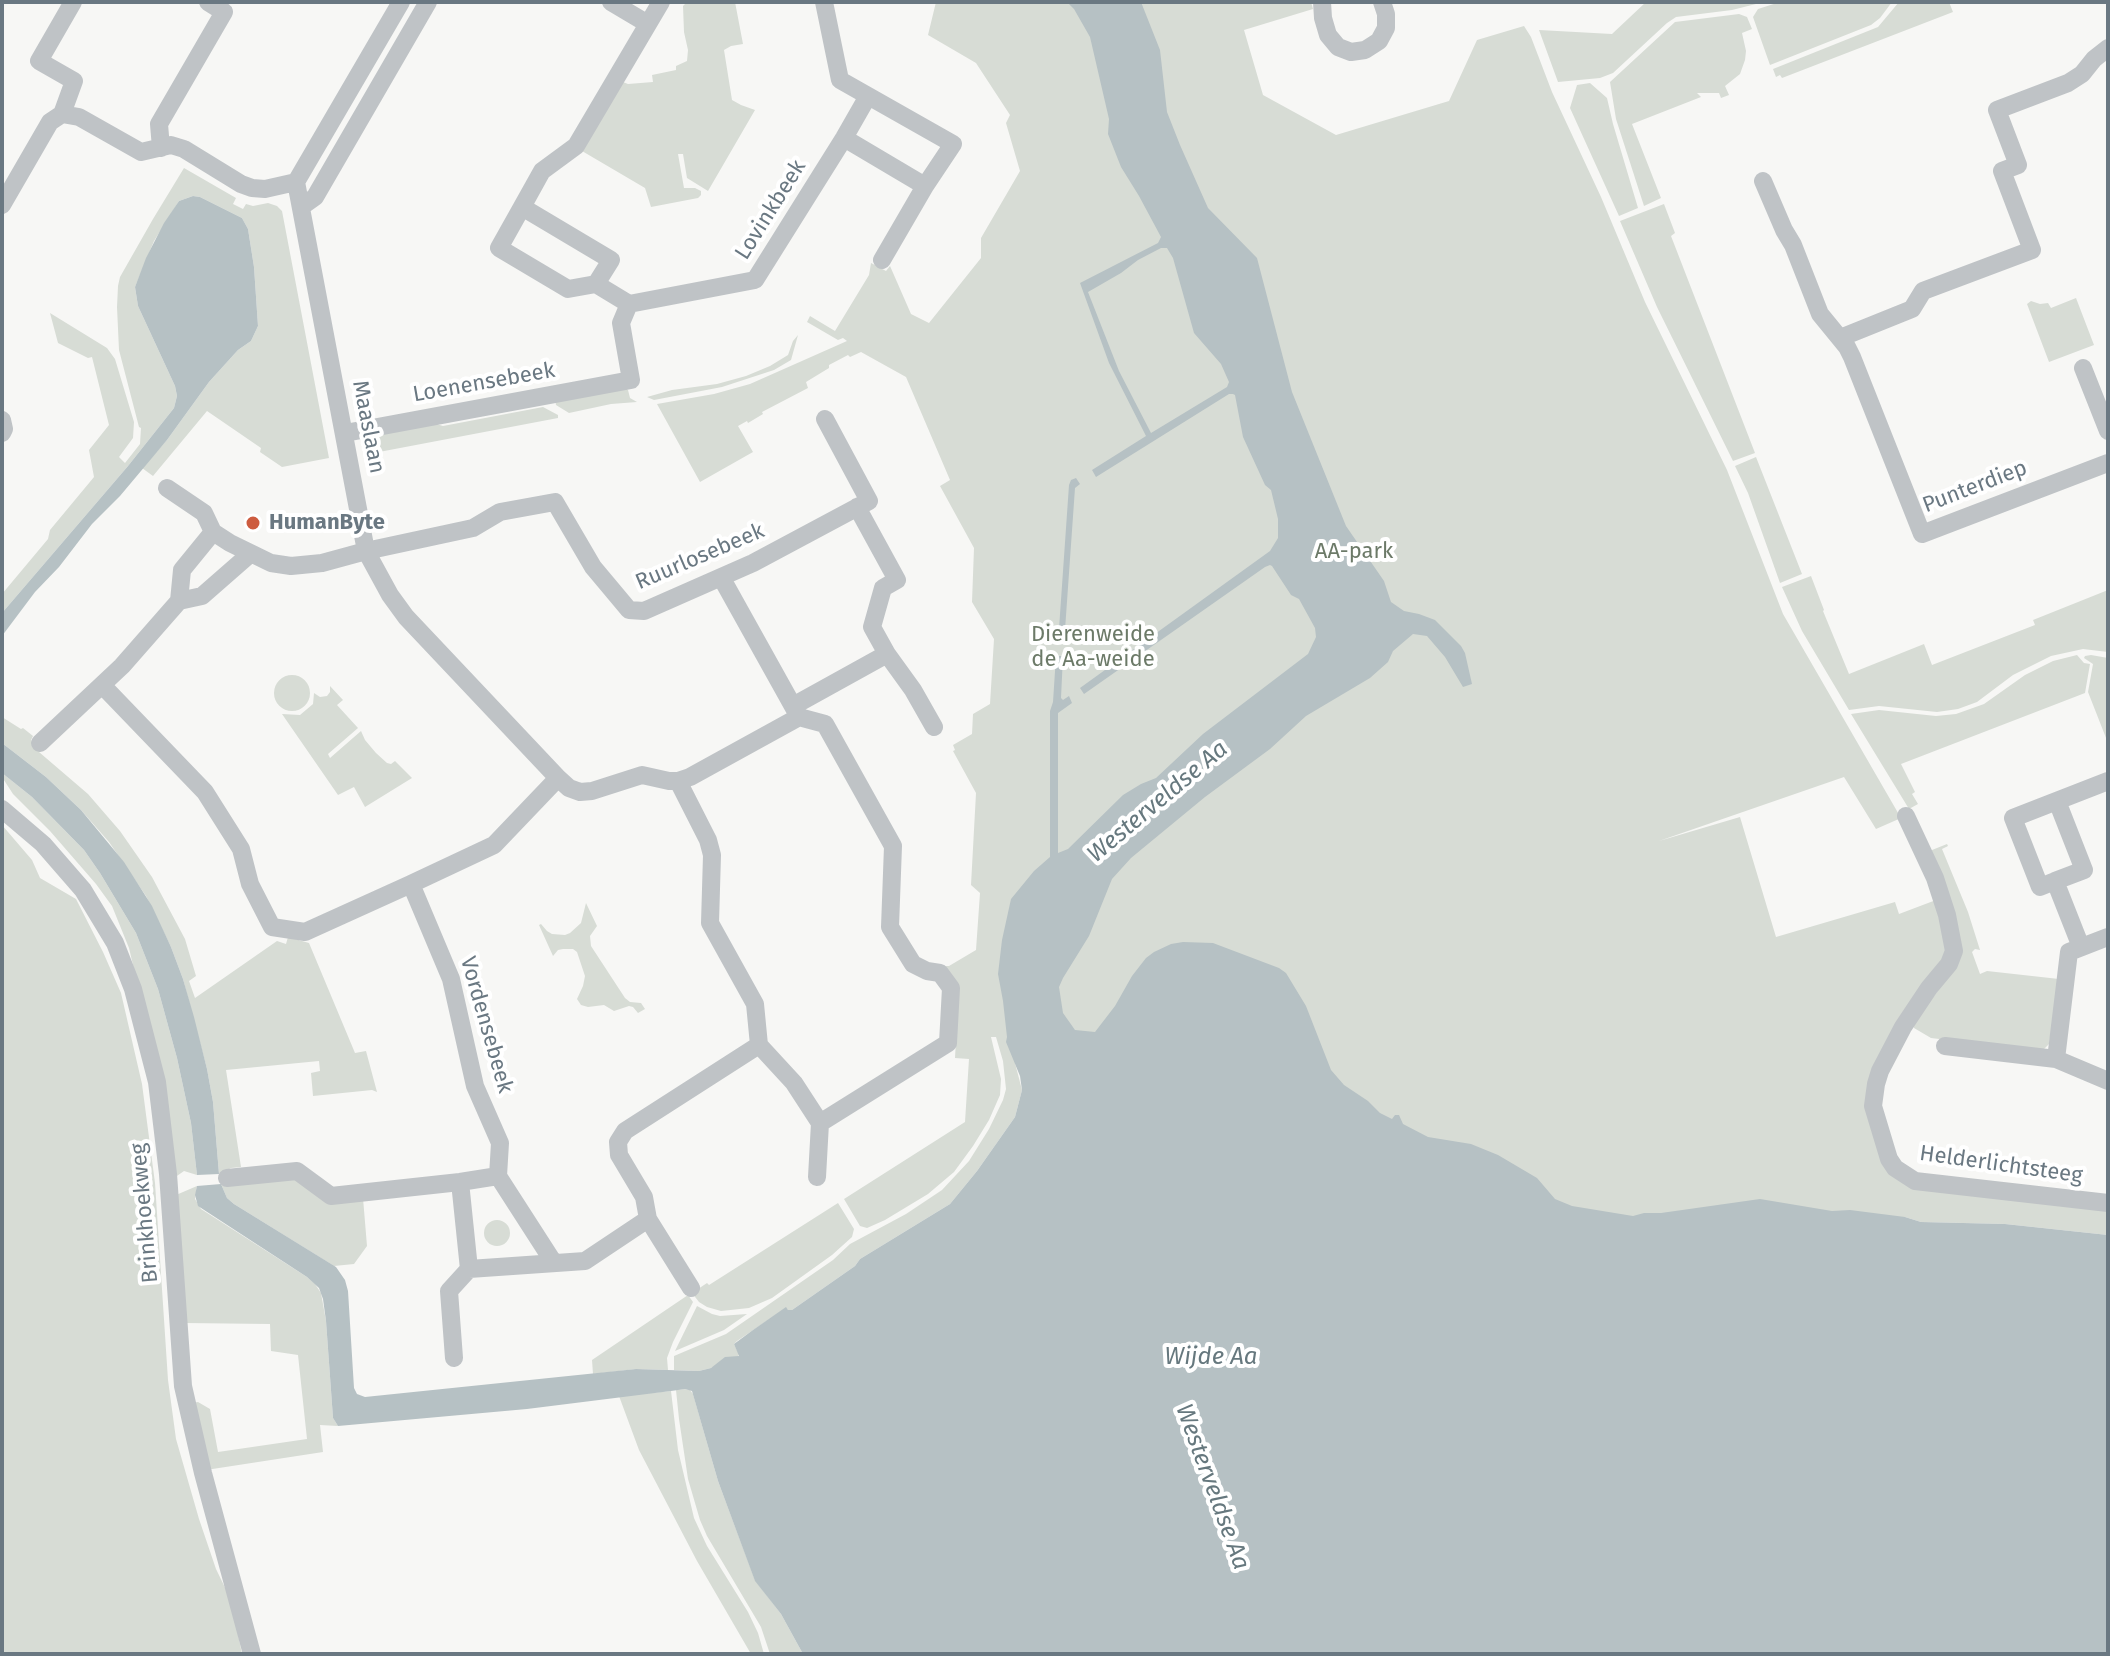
<!DOCTYPE html>
<html>
<head>
<meta charset="utf-8">
<style>
	body { margin:0 }
	#map { position:relative; width:2110px; height:1656px; overflow:hidden; background:#f7f7f5; font-family:"Fira Sans",sans-serif }
	canvas { display:block }
	.frame { position:absolute; inset:0; border:4px solid #6a7882; pointer-events:none }
</style>
</head>
<body>
<div id="map">
<canvas width="2110" height="1656"></canvas>
<div class="frame"></div>
</div>
<script>
const g = document.querySelector('canvas').getContext('2d');
g.lineJoin = 'round';
function fillPath(path, color) {
  g.fillStyle = color;
  g.fill(path, 'evenodd');
}
function poly(rows) {
  const path = new Path2D();
  for (const r of rows) {
    if (r.length === 3) {
      path.moveTo(r[0] + r[2], r[1]);
      path.arc(r[0], r[1], r[2], 0, 2 * Math.PI);
      continue;
    }
    path.moveTo(r[0], r[1]);
    for (let i = 2; i < r.length; i += 2) path.lineTo(r[i], r[i + 1]);
  }
  return path;
}
function trace(path, color, width, dash) {
  g.strokeStyle = color;
  g.lineWidth = width;
  g.lineCap = dash ? 'butt' : 'round';
  g.setLineDash(dash || []);
  g.stroke(path);
}
function drawText(font, color, halo, rows, align = 'center') {
  g.font = font + ' "Fira Sans",sans-serif';
  g.lineWidth = 8;
  g.setLineDash([]);
  g.textBaseline = 'middle';
  g.strokeStyle = halo;
  g.fillStyle = color;
  for (const [text, x, y, turn = 0] of rows) {
    g.save();
    g.translate(x, y);
    g.rotate((+turn || 0) * Math.PI / 180);
    g.textAlign = isNaN(turn) ? turn : align;
    if (halo) g.strokeText(text, 0, 0);
    g.fillText(text, 0, 0);
    g.restore();
  }
}
const green = poly([
	[687,2,735,2,743,44,731,46,724,50,732,100,741,105,755,110,708,191,687,178,683,154,678,154,684,188,695,188,701,191,701,195,698,198,651,207,645,188,582,151,623,82,628,84,653,82,652,75,676,70,676,66,687,61,688,50,684,32,683,6],
	[936,2,1311,2,1313,9,1244,30,1263,95,1336,135,1449,101,1477,40,1524,26,1531,37,1552,92,1601,197,1645,302,1727,470,1783,614,1901,818,1876,829,1844,777,1659,841,1740,817,1776,937,1895,902,1899,914,1936,900,1948,950,1871,1078,1889,1168,2108,1208,2108,1235,2005,1224,1921,1222,1905,1217,1601,1235,1099,1033,1015,1063,1022,1090,1015,1117,977,1171,950,1204,860,1259,855,1266,792,1310,788,1310,786,1308,737,1341,734,1344,739,1354,738,1357,711,1368,699,1371,674,1370,674,1356,726,1334,833,1260,850,1244,906,1214,942,1190,969,1161,989,1129,1003,1100,1006,1089,1003,1061,996,1037,991,1037,1001,1079,1000,1095,989,1120,973,1146,954,1172,928,1194,885,1220,867,1228,860,1226,844,1199,965,1122,969,1059,955,1058,959,985,945,966,949,966,976,950,980,893,971,885,976,793,953,751,955,750,953,745,972,734,973,714,990,704,994,639,972,602,974,548,940,486,950,480,906,377,861,352,850,357,848,355,829,365,829,368,806,382,808,388,762,412,763,414,748,423,747,421,738,426,753,452,700,482,657,404,714,394,750,384,847,341,843,338,838,340,807,322,810,316,835,331,869,275,871,263,886,271,890,266,911,314,929,323,981,258,981,238,1020,171,1006,123,1010,115,976,63,928,35],
	[1646,2,1764,2,1732,10,1676,17,1667,23,1613,73,1600,78,1558,82,1539,30,1612,34],
	[1780,2,1892,2,1880,18,1871,25,1770,65,1753,17,1758,9],
	[1899,2,1949,2,1953,12,1782,78,1780,75,1776,77,1773,69,1878,27],
	[1739,14,1747,17,1752,29,1742,33,1746,51,1745,60,1740,74,1725,86,1729,95,1721,98,1719,93,1697,93,1701,97,1632,124,1661,198,1644,206,1616,119,1610,82,1675,22],
	[1590,83,1607,98,1613,124,1638,208,1619,216,1570,108,1577,85],
	[184,168,236,198,233,204,243,209,246,204,253,206,268,203,277,206,282,211,329,458,282,467,260,452,261,448,207,411,153,476,142,468,167,440,209,382,238,350,251,341,258,326,254,267,248,229,242,218,200,197,193,196,179,201,154,241,135,287,138,306,175,386,177,396,174,408,128,466,2,613,2,594,48,539,50,530,94,477,89,450,109,425,92,357,88,358,58,343,50,313,107,348,115,359,134,422,133,438,119,457,125,463,140,444,141,428,139,427,119,350,117,307,118,286,120,277,153,219],
	[1664,204,1675,233,1671,236,1755,453,1733,461,1657,307,1620,221],
	[2076,298,2094,345,2049,362,2027,304,2031,301,2040,304,2048,303,2051,308],
	[798,335,791,360,774,370,722,387,654,400,647,397,672,390,717,384,746,376,770,366,788,355,793,341],
	[623,386,628,390,630,398,637,402,611,404,569,413,556,405,555,399],
	[543,407,558,415,558,418,379,452,370,465,367,464,363,442,371,440,371,435,433,423,443,426],
	[1756,457,1802,574,1780,583,1748,493,1735,466],
	[1811,576,1824,610,1823,611,1849,674,1924,644,1932,665,2035,625,2033,620,2108,590,2108,652,2083,649,2051,656,2013,675,1977,702,1958,709,1937,712,1879,706,1849,710,1802,631,1782,587],
	[2077,655,2084,663,2090,664,2085,693,1901,764,1915,792,1912,794,1918,804,1909,809,1851,714,1879,710,1936,716,1956,714,1984,704,2025,675,2053,661],
	[2091,655,2108,658,2108,743,2088,692,2093,664,2084,658,2085,656],
	[292,693,18],
	[330,686,343,700,337,705,358,728,328,754,330,758,361,731,365,740,376,753,387,763,391,764,395,761,412,778,365,807,354,787,338,795,282,714,300,715,313,704,314,693,320,697,327,696,330,692],
	[2,717,21,729,23,728,33,736,31,740,42,749,39,752,88,794,120,831,152,877,185,939,196,976,189,981,195,998,277,941,286,944,288,937,309,943,355,1053,366,1051,377,1092,372,1090,313,1096,311,1073,320,1071,319,1061,226,1070,241,1167,231,1168,219,1174,213,1102,207,1069,183,979,171,947,146,896,109,842,81,810,46,777,2,743],
	[2,773,32,797,84,850,100,873,136,933,158,989,177,1058,191,1123,197,1175,184,1171,174,1178,145,1016,129,948,112,906,96,884,50,831,13,794,2,777],
	[2,825,32,860,40,878,76,899,103,952,121,993,142,1084,155,1183,168,1380,176,1439,199,1519,216,1569,231,1600,242,1654,2,1654],
	[1947,844,1948,846,1942,849,1968,912,1980,950,1975,949,1972,952,1980,974,1987,971,2059,979,2049,1044,2044,1049,2037,1051,1931,1038,1914,1028,1913,1024,1957,965,1931,854,1932,850],
	[586,903,597,926,590,936,591,946,625,998,630,1002,641,1003,645,1009,638,1013,633,1007,629,1006,614,1011,604,1005,588,1007,581,1005,577,999,583,986,585,976,577,952,573,949,563,949,558,950,553,956,539,925,541,924,547,931,552,934,565,935,570,933,581,923],
	[293,1176,363,1198,367,1246,354,1264,334,1266,234,1204,227,1198,221,1184],
	[197,1186,195,1199,201,1209,307,1277,315,1284,321,1293,326,1321,333,1418,338,1426,320,1425,323,1452,206,1470,192,1403,198,1402,210,1409,218,1452,307,1439,298,1355,271,1351,270,1324,184,1323,176,1195],
	[838,1203,854,1229,852,1237,832,1255,772,1298,749,1308,721,1311,707,1307,699,1302,692,1293,707,1283,709,1285],
	[497,1233,13],
	[688,1295,693,1302,673,1342,667,1358,668,1370,636,1369,593,1374,592,1360],
	[697,1306,712,1314,720,1316,747,1314,724,1330,675,1351],
	[685,1389,690,1390,693,1394,718,1481,755,1580,781,1614,803,1654,770,1654,761,1627,707,1536,700,1520,688,1479,679,1419,676,1390],
	[671,1391,678,1450,694,1518,707,1546,748,1612,758,1633,764,1654,751,1654,697,1561,639,1450,619,1396]
]);
const water = poly([
	[1067,2,1141,2,1160,50,1167,112,1180,145,1208,208,1257,258,1292,392,1346,526,1384,581,1391,602,1404,611,1419,614,1435,620,1461,646,1465,653,1472,684,1463,687,1445,657,1427,636,1413,634,1393,651,1388,662,1370,678,1306,716,1270,749,1205,797,1131,858,1112,879,1089,936,1063,978,1059,987,1063,1013,1075,1030,1095,1032,1115,1006,1132,976,1146,958,1154,952,1171,944,1183,942,1213,943,1279,968,1286,973,1306,1006,1331,1070,1344,1085,1368,1101,1380,1113,1392,1119,1395,1115,1399,1115,1403,1124,1428,1137,1471,1144,1498,1155,1537,1178,1555,1199,1572,1206,1633,1216,1644,1213,1661,1213,1760,1199,1832,1211,1850,1210,1905,1217,1921,1222,2005,1224,2108,1235,2108,1654,803,1654,781,1614,755,1581,718,1481,692,1391,685,1389,671,1391,527,1409,338,1426,333,1418,326,1321,323,1299,319,1288,307,1277,198,1206,195,1195,197,1186,221,1184,227,1198,234,1204,336,1267,345,1280,348,1291,354,1388,357,1394,365,1397,636,1369,699,1371,711,1368,725,1357,739,1356,734,1344,753,1330,786,1307,788,1310,792,1310,855,1266,860,1259,950,1204,977,1171,1015,1117,1022,1090,1020,1076,1006,1042,1007,1037,1003,1001,998,974,1002,940,1011,899,1034,871,1050,857,1050,711,1053,702,1056,656,1063,656,1061,698,1063,700,1069,696,1072,703,1058,713,1058,853,1068,849,1123,795,1141,784,1156,778,1203,734,1308,654,1316,637,1315,628,1299,599,1291,595,1272,566,1270,565,1265,567,1084,694,1080,688,1270,551,1278,538,1278,519,1271,490,1265,485,1243,437,1235,395,1233,394,1229,394,1096,477,1092,470,1146,436,1109,363,1080,283,1158,243,1161,237,1139,196,1121,167,1108,134,1109,119,1090,37,1074,9],
	[1161,248,1167,248,1173,258,1194,333,1221,364,1229,382,1227,387,1151,433,1119,371,1088,292,1121,273,1138,260],
	[193,196,200,197,242,218,248,229,254,267,258,326,251,341,238,350,209,382,167,440,120,496,92,524,59,567,35,592,2,636,2,613,128,466,174,408,177,396,175,386,138,306,135,287,146,258,164,223,179,201],
	[1076,478,1080,484,1075,488,1064,644,1058,643,1069,485,1071,480],
	[2,743,46,777,81,810,124,862,152,906,171,947,183,979,194,1017,207,1069,213,1102,219,1174,197,1175,191,1123,177,1058,158,989,136,933,100,873,84,850,32,797,2,773]
]);
const street = poly([
	[401,2,296,182,366,551,390,595,406,617,558,778,569,788,580,792,592,791,642,775,669,781,678,781,690,777,799,717],
	[611,2,648,24],
	[824,2,840,80,953,144,925,186,882,260],
	[1322,2,1323,18,1328,35,1338,47,1351,52,1365,50,1379,41,1386,28,1386,14,1382,2],
	[62,114,74,81,39,61,73,2],
	[844,138,925,186],
	[161,148,159,124,224,12,208,2],
	[1763,181,1784,230,1793,245,1820,314,1847,347,1852,357,1922,534,2108,463],
	[2,205,50,122,62,114,79,117,141,152,171,145,184,149,241,184,252,188,265,189,296,182],
	[301,207,315,197,428,2],
	[522,207,611,260,596,284,568,289,499,248,522,207,542,171,576,146,661,2],
	[596,284,629,304,755,280,844,138,868,96],
	[1840,338,1912,309,1923,291,2032,250,2002,171,2018,165,1997,110,2068,83,2082,74,2094,59,2108,48],
	[2083,368,2108,431],
	[2,420,4,429,2,433],
	[345,433,631,380,621,323,629,304],
	[167,488,204,513,213,532,230,543,271,563,291,566,322,563,366,551,473,528,500,512,555,502,593,567,629,610,644,611,753,563,869,501,825,419],
	[857,507,897,580,883,588,872,627,887,654],
	[721,577,799,717,825,724,893,846,890,927,913,964,927,971,940,973,951,988,948,1043,820,1123],
	[179,601,182,570,213,532],
	[102,685,205,792,241,849,250,884,272,927,305,932,411,884],
	[793,706,887,654,913,690,934,727],
	[40,743,122,666,179,601,202,596,250,554],
	[678,781,708,840,712,855,710,923,755,1004,759,1045,794,1083,820,1123,817,1177],
	[2,809,43,844,83,890,115,943,133,989,157,1082,168,1174,183,1386,203,1473,252,1654],
	[1906,816,1935,878,1947,915,1954,951,1949,964,1929,988,1903,1027,1880,1071,1876,1084,1873,1106,1889,1159,1895,1168,1915,1181,2108,1203],
	[2055,881,2084,870,2057,801],
	[2108,937,2069,952,2056,1059,2108,1081],
	[2081,947,2055,881,2040,887,2013,818,2108,781],
	[1945,1046,2056,1059],
	[498,1176,500,1143,475,1086,451,979,411,884,494,845,558,778],
	[227,1178,297,1171,331,1196,460,1182,498,1176,554,1263],
	[460,1182,469,1269],
	[691,1288,648,1219,644,1197,619,1155,618,1142,625,1131,759,1045],
	[454,1358,449,1291,469,1269,585,1261,648,1219]
]);
const markers = [
	[253,523,8,"#cd5c3f"]
];
const streetNames = [
	["Lovinkbeek",771,210,-58],
	["Loenensebeek",484,383,-10],
	["Maaslaan",368,427,79],
	["Punterdiep",1975,487,-21],
	["Ruurlosebeek",700,557,-23],
	["Vordensebeek",486,1025,74],
	["Helderlichtsteeg",2001,1165,8],
	["Brinkhoekweg",145,1213,-95]
];
const poiNames = [
	["HumanByte",269,523]
];
const parkNames = [
	["AA-park",1354,552],
	["Dierenweide",1093,635],
	["de Aa-weide",1093,660]
];
const waterNames = [
	["Westerveldse Aa",1158,802,-40],
	["Wijde Aa",1211,1357],
	["Westerveldse Aa",1212,1487,70]
];
fillPath(green, '#d7dcd5');
fillPath(water, '#b6c1c4');
trace(street, '#bfc3c6', 18);
for (const [x, y, r, color] of markers) {
  const dot = new Path2D();
  dot.arc(x, y, r, 0, 2 * Math.PI);
  g.fillStyle = color;
  g.fill(dot);
  trace(dot, '#fff', 3);
}
drawText('22px', '#6a7882', '#fff', streetNames);
drawText('bold 22px', '#6a7882', '#fff', poiNames, 'left');
drawText('22px', '#6c7a68', '#fff', parkNames);
drawText('italic 24px', '#66787e', '#fff', waterNames);
</script>
</body>
</html>
